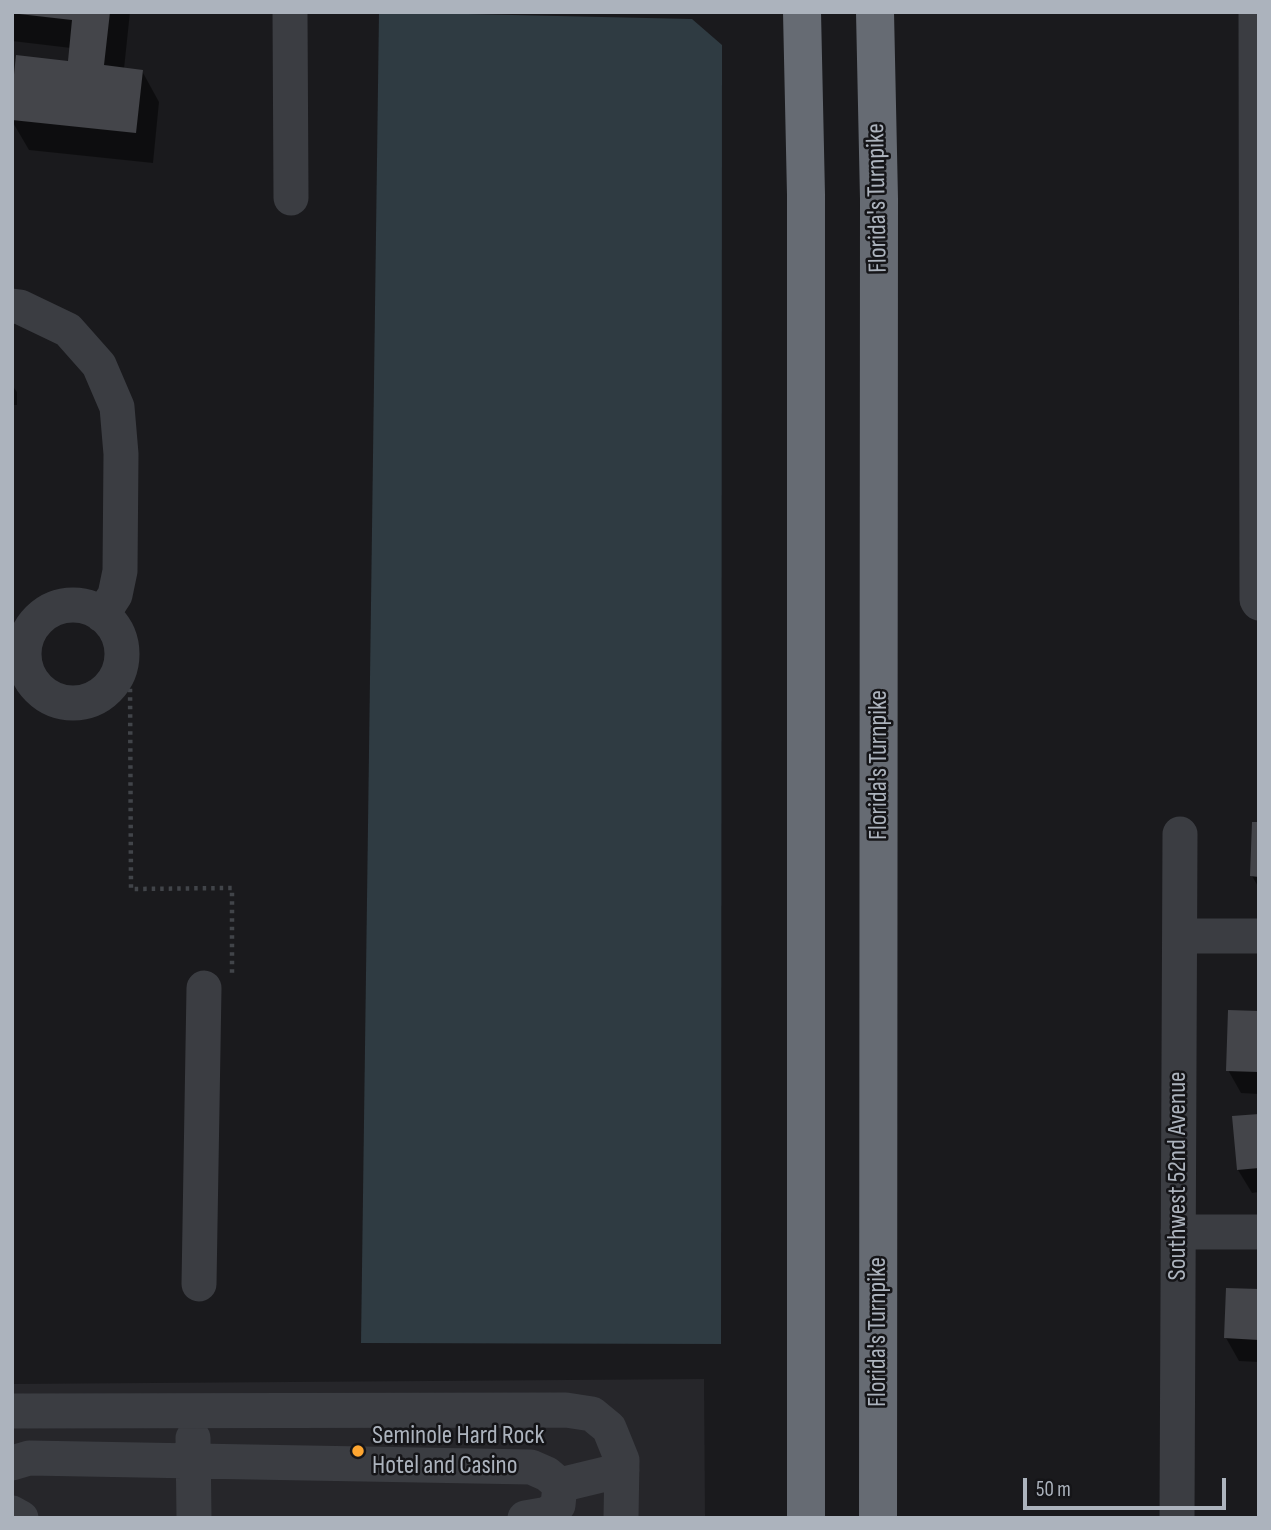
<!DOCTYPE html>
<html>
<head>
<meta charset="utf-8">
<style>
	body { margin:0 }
	#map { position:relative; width:1271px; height:1530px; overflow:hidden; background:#1a1a1d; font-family:"Sofia Sans Condensed",sans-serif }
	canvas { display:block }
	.frame { position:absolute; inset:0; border:14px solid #acb3bd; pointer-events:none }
	.scale { position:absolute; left:1023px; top:1478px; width:203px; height:32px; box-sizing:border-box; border:4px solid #acb3bd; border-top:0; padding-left:9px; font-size:21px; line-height:24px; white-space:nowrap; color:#acb3bd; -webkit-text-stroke:5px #151518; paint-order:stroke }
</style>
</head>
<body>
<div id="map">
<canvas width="1271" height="1530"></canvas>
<div class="frame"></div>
<div class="scale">50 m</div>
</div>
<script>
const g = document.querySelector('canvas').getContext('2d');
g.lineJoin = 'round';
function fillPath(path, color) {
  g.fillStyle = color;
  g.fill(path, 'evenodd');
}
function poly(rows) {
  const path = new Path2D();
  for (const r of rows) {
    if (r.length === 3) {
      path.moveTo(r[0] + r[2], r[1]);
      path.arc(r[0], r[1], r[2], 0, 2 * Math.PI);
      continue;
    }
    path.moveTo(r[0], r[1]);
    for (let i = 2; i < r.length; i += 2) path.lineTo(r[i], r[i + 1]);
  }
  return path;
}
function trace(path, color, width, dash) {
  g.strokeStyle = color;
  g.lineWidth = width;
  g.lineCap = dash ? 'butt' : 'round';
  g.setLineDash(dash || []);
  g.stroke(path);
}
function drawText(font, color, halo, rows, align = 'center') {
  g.font = font + ' "Sofia Sans Condensed",sans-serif';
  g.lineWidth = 5;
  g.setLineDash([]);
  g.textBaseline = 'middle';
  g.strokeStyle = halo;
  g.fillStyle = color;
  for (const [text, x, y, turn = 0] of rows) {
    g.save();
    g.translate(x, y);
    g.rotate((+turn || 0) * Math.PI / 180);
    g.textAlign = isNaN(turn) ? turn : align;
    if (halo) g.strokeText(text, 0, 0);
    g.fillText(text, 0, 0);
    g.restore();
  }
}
const built = poly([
	[704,1379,705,1518,12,1518,12,1384]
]);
const water = poly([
	[379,12,692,19,722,45,721,1344,361,1343]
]);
const shadow = poly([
	[12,12,130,12,124,69,142,71,159,102,153,163,29,150,12,121,12,111,70,63,71,48,12,41],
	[12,385,17,392,17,405,12,405],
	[1259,824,1259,888,1252,876],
	[1259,1012,1259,1094,1241,1093,1228,1070],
	[1259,1115,1259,1192,1252,1193,1238,1170],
	[1259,1291,1259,1362,1239,1361,1226,1338]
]);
const building = poly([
	[19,12,110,12,104,65,143,70,136,133,12,120,12,94,16,55,68,61,72,20,19,14],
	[1252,822,1259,822,1259,877,1250,876],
	[1228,1010,1259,1011,1259,1072,1226,1071],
	[1259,1114,1259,1168,1237,1170,1232,1116],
	[1226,1288,1259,1289,1259,1340,1224,1338]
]);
const path = poly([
	[122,656,130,680,131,889,232,888,232,976]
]);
const minor = poly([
	[290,12,291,198],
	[1256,12,1257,600,1259,603],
	[12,306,20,307,68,330,99,365,117,407,121,454,120,571,115,595,102,615],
	[73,654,49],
	[1180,936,1259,936],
	[1178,1232,1259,1232],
	[199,1284,204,988],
	[12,1411,566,1410,592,1414,609,1428,622,1460,621,1518],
	[193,1438,194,1518],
	[12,1463,29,1458,531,1467,547,1474,560,1485,558,1505,548,1514,525,1518],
	[560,1485,622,1470],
	[12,1513,21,1518],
	[1177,1518,1180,834]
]);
const highway = poly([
	[802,12,806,195,806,1518],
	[875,12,879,199,878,1518]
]);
const markers = [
	[358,1451,7,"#fea631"]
];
const streetNames = [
	["Florida's Turnpike",878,198,-91],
	["Florida's Turnpike",879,765,-90],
	["Southwest 52nd Avenue",1178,1176,-90],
	["Florida's Turnpike",878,1332,-90]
];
const poiNames = [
	["Seminole Hard Rock",372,1436],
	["Hotel and Casino",372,1466]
];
fillPath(built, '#26262a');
fillPath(water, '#2f3b42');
fillPath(shadow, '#0007');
fillPath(building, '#44454a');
trace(path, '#414449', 4.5, [3.5, 5]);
trace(minor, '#3b3d42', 35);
trace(highway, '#666b73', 38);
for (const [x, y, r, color] of markers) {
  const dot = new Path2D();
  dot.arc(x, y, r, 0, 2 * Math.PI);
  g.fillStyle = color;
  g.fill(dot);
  trace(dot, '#151518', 2.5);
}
drawText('26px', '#acb3bd', '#151518', streetNames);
drawText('26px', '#acb3bd', '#151518', poiNames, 'left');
</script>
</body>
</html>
